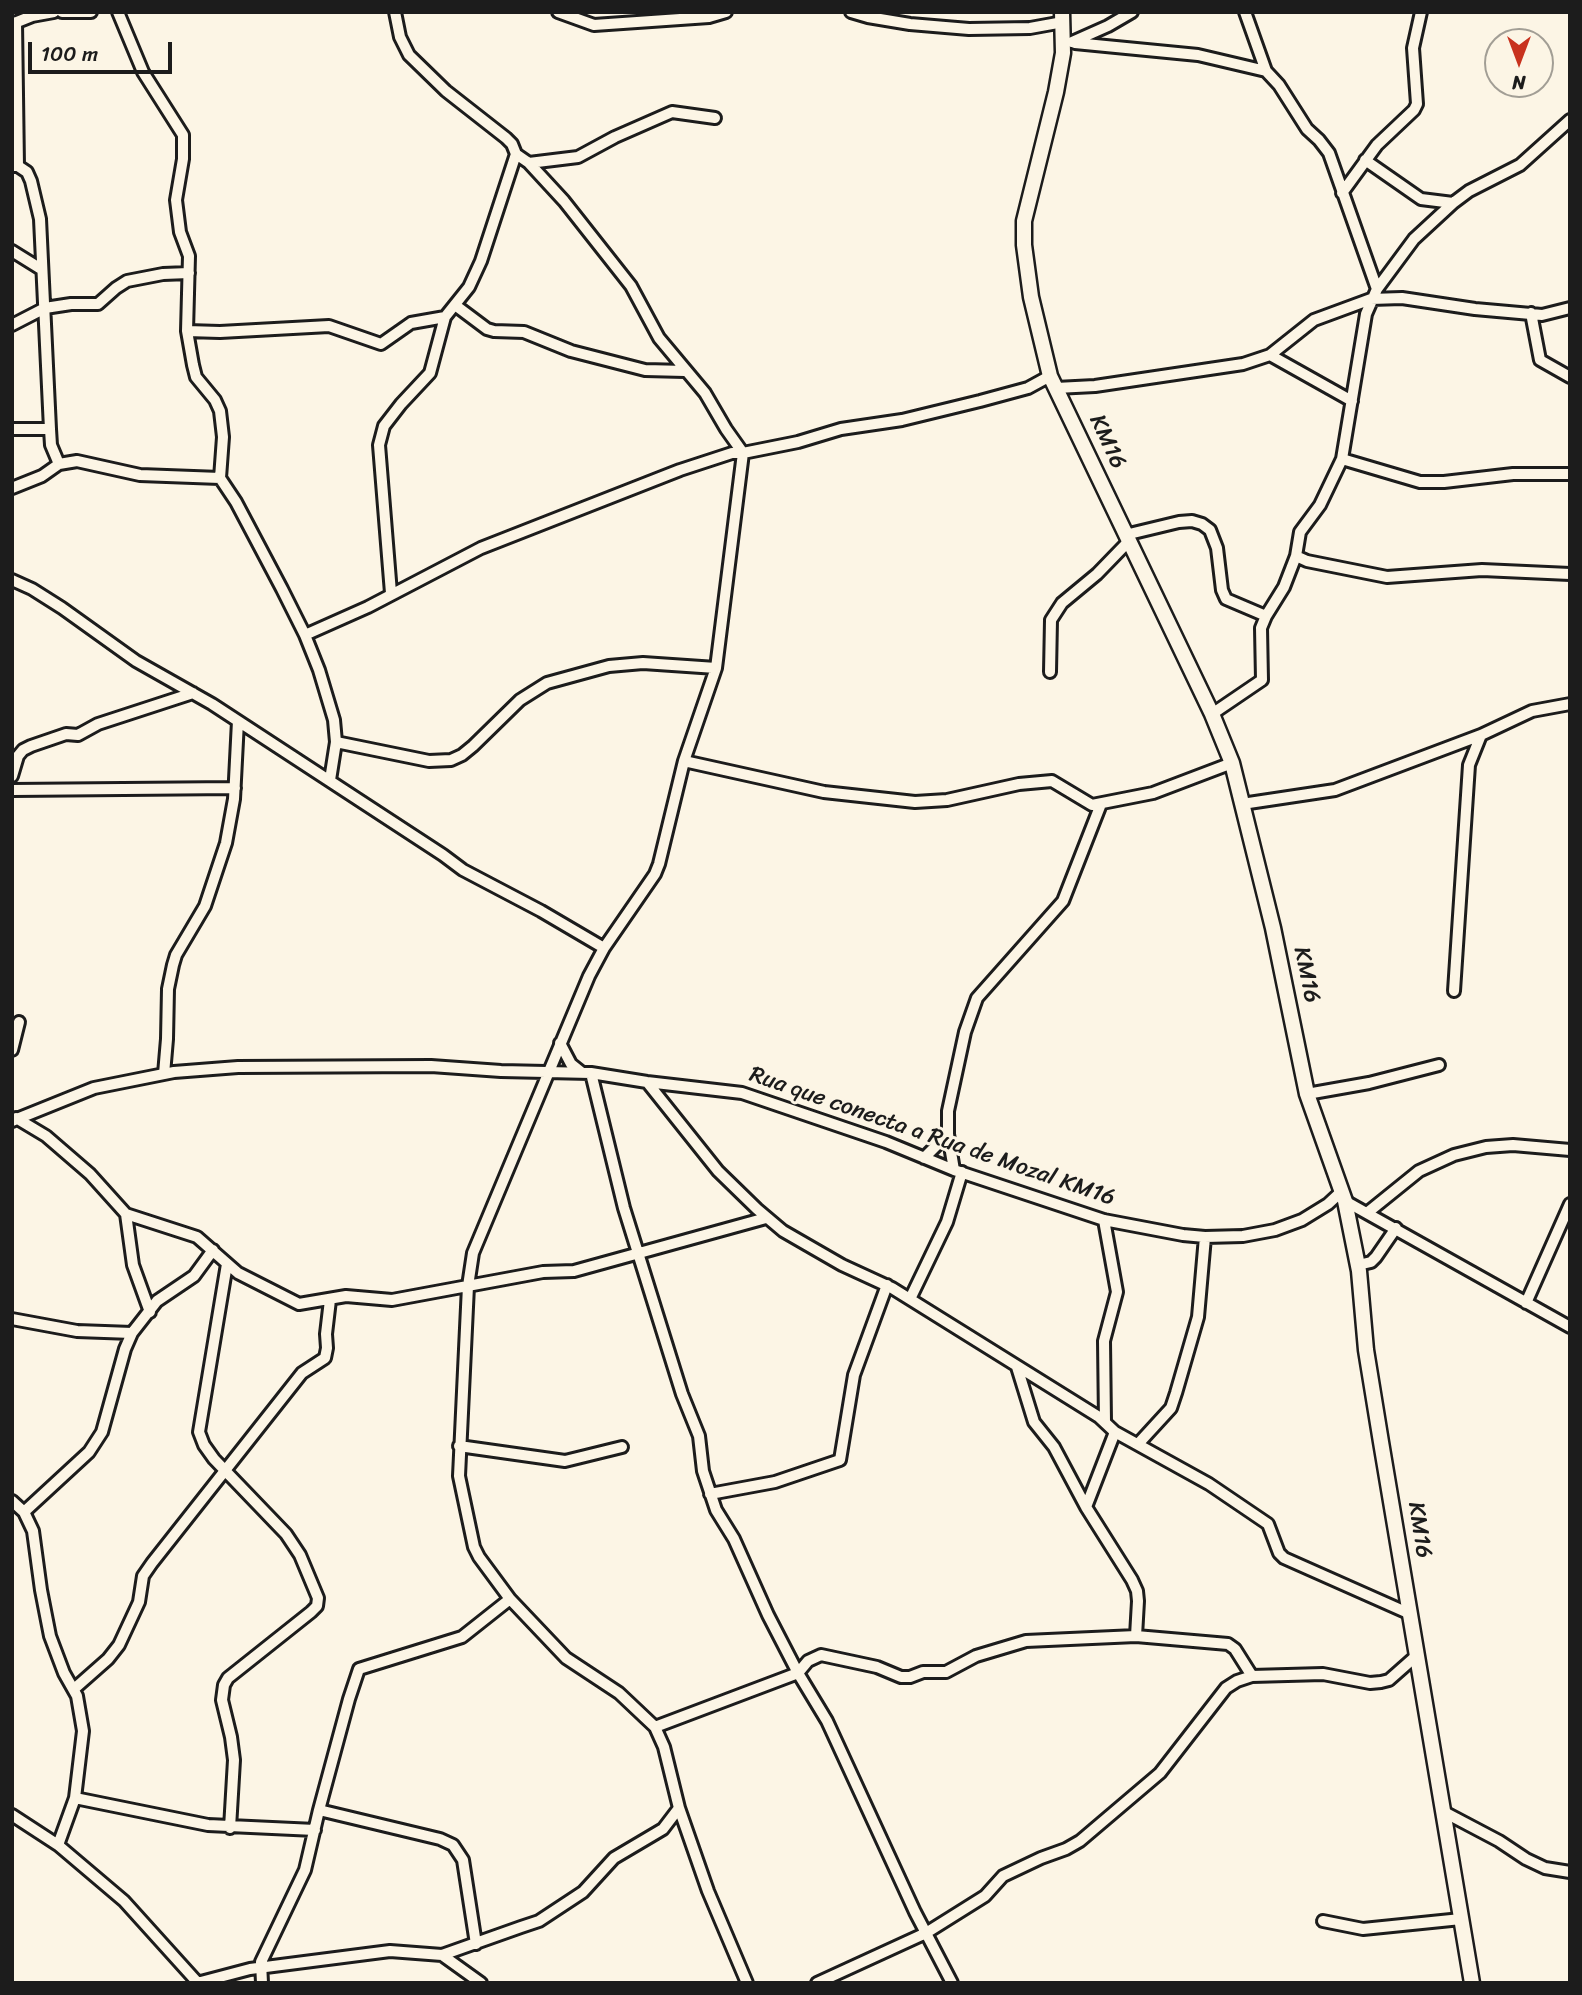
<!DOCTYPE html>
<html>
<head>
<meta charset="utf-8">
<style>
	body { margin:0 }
	#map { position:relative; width:1582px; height:1995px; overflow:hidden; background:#fcf5e5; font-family:Sriracha,sans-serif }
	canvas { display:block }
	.frame { position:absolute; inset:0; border:14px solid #1c1c1c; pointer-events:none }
	.north { position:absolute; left:1484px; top:28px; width:70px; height:70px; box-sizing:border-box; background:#fcf5e5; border:2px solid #a29e95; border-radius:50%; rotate:180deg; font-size:19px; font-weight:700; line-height:28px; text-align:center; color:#1c1c1c }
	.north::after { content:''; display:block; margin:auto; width:24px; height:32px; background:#c8321e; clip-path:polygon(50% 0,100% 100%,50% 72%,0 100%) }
	.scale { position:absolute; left:28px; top:42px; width:144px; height:32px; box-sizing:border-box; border:4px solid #1c1c1c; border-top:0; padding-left:9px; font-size:21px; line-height:24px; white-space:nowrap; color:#1c1c1c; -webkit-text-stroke:5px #fcf5e5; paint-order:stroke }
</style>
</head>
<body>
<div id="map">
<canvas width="1582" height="1995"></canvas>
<div class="frame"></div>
<div class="north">N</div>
<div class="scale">100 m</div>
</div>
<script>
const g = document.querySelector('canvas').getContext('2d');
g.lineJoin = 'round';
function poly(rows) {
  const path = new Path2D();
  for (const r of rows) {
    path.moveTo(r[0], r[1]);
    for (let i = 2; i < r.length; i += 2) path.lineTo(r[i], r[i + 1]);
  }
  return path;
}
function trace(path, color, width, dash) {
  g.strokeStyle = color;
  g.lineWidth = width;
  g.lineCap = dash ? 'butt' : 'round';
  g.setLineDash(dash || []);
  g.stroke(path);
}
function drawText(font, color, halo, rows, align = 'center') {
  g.font = font + ' Sriracha,sans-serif';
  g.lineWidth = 6;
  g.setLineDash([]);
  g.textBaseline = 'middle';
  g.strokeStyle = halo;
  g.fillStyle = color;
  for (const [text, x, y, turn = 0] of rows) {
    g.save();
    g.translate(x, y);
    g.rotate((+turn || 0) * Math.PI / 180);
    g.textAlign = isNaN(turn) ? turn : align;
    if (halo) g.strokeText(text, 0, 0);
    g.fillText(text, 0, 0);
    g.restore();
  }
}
const street = poly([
	[62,12,91,12],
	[118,12,143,72,183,135,183,159,176,200,180,232,189,256,187,331,193,365,196,377,215,400,220,411,223,437,220,478,236,502,282,589,305,635,319,670,334,720,336,742,330,780],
	[558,12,594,25,709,17,726,12],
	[851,12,868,17,910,24,969,29,1030,28,1063,22],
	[1245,12,1266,71,1279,85,1307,129,1319,140,1329,153,1377,289],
	[16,22,18,166],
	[12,24,32,16,54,12],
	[1072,42,1108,26,1132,12],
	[1075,43,1198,55,1266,71],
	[516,154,529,163,564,201,631,286,659,338,705,393,726,429,743,453,716,668,684,761,659,864,655,874,604,948,589,976,473,1253,468,1286,459,1476,474,1547,479,1557,510,1599,566,1658,619,1693,655,1727,664,1747,679,1808,708,1891,747,1983],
	[1365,160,1421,199,1453,203],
	[529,163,578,157,615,137,672,112,715,118],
	[12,166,18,166,27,172,31,181,40,219,50,429,51,445,59,464,42,476,12,488],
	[1342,193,1377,145,1414,110,1417,104,1413,48,1421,12],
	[12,251,41,269],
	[455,305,487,329,494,331,524,332,571,351,645,370,685,371],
	[1531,313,1540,360,1570,377],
	[12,325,45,308,71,304,98,304,116,288,127,281,163,274,189,273],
	[187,331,220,332,329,326,381,344,411,323,445,317],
	[1270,355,1352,401],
	[1056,388,1095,386,1243,364,1270,355,1314,320,1371,299,1402,298,1475,309,1542,315,1570,308],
	[12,429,50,429],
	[1342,459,1420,482,1444,482,1513,474,1570,474],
	[59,464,77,461,140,475,220,478],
	[1125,535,1179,522,1192,521,1202,524,1210,530,1217,548,1222,590,1226,599,1266,616],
	[1296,556,1307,561,1387,577,1482,570,1570,574],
	[12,580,32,589,62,608,136,661,212,704,443,855,463,870,541,911,604,948],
	[391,593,379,445,384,426,401,404,430,373,445,317,469,287,481,261,516,154,512,144,506,138,446,91,409,55,400,37,395,12],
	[305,635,368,607,481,548,680,470,732,453,743,453,798,442,841,429,902,420,980,401,1028,388,1050,376],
	[1050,672,1051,620,1062,603,1097,574,1128,542],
	[1212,714,1262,680,1261,628,1266,616,1284,587,1296,556,1300,532,1320,505,1342,459,1366,314,1377,289,1414,239,1453,203,1469,191,1520,165,1570,120],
	[336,742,429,761,451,760,462,755,473,746,520,700,547,683,609,666,643,663,716,668],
	[684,761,824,792,915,802,947,800,1019,784,1052,781,1092,805,1153,793,1232,763],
	[12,776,18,756,23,750,31,746,66,734,78,735,98,724,193,693],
	[12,790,235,788],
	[1242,804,1335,790,1481,735,1532,711,1570,704],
	[1454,991,1469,765,1481,735],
	[560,1043,571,1064,581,1072],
	[12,1050,19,1022],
	[591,1073,624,1208,682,1394,699,1436,703,1471,716,1510,734,1539,768,1615,798,1673,827,1721,915,1912,952,1983],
	[164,1074,167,1039,168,989,173,965,176,955,205,906,226,843,234,799,238,721],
	[647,1082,718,1171,757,1209,783,1231,842,1265,892,1288,1099,1417,1115,1432,1209,1484,1268,1524,1279,1553,1284,1558,1408,1613],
	[1307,1094,1369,1083,1439,1065],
	[16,1118,46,1136,90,1174,126,1214,133,1265,150,1312],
	[12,1121,94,1088,174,1072,238,1067,431,1066,501,1071,591,1073,647,1082,742,1093,886,1142,954,1170,1104,1220,1183,1235,1205,1237,1243,1236,1275,1230,1302,1220,1328,1204,1342,1191],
	[924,1158,948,1134],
	[954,1170,948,1134,948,1111,965,1032,977,998,1063,901,1101,804],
	[1345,1201,1570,1327],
	[1367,1213,1419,1171,1454,1155,1486,1147,1513,1145,1570,1150],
	[126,1214,197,1237,238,1273,299,1304,346,1296,392,1300,543,1272,574,1271,766,1218],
	[1104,1220,1117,1292,1104,1341,1105,1422],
	[227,1264,199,1432,204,1445,214,1459,286,1534,300,1555,318,1598,317,1606,311,1612,228,1678,224,1685,222,1700,231,1737,234,1760,230,1828],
	[1358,1265,1371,1262,1376,1257,1396,1228],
	[910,1299,947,1222,962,1172],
	[1526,1303,1570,1204],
	[12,1319,77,1331,132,1333],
	[1017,1367,1034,1422,1054,1447,1086,1507,1132,1580,1137,1591,1138,1601,1136,1636],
	[1138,1444,1171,1408,1176,1393,1198,1317,1205,1237],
	[459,1446,565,1461,622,1447],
	[710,1494,775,1482,840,1460,854,1375,887,1285],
	[12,1501,24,1512,33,1531,41,1590,50,1636,64,1673,77,1696,83,1731,75,1798,58,1845],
	[1086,1507,1115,1432],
	[24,1512,89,1452,102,1432,125,1349,132,1333,157,1301,194,1276,213,1250],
	[74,1689,108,1659,119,1645,139,1602,143,1576,152,1563,302,1373,325,1358,327,1348,326,1334,330,1300],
	[655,1727,798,1673,808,1661,821,1655,877,1667,901,1677,910,1677,923,1672,946,1672,976,1656,1026,1641,1136,1636,1228,1644,1235,1649,1252,1676],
	[75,1798,208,1825,315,1830],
	[319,1810,440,1839,453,1845,463,1860,476,1944],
	[1444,1812,1499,1841,1526,1859,1545,1868,1570,1872],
	[12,1815,58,1845,124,1901,198,1983],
	[1323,1921,1363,1929,1461,1919],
	[442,1955,481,1983],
	[197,1983,250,1969,390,1951,442,1955,521,1927,539,1921,583,1892,614,1858,663,1829,679,1808],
	[262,1983,261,1962,305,1870,319,1810,349,1699,359,1669,462,1637,510,1599],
	[817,1983,926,1933,985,1896,1003,1876,1041,1858,1066,1849,1080,1841,1160,1773,1226,1688,1237,1681,1252,1676,1323,1674,1370,1683,1381,1682,1389,1680,1415,1657]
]);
const secondary = poly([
	[1062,12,1063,53,1056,92,1024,221,1024,245,1031,297,1050,376,1212,714,1232,763,1273,928,1307,1094,1345,1201,1359,1271,1366,1350,1381,1442,1472,1983]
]);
const streetNames = [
	["KM16",1107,442,65],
	["KM16",1306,975,78],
	["Rua que conecta a Rua de Mozal KM16",932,1137,19],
	["KM16",1419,1530,81]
];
trace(street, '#1c1c1c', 16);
trace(secondary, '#1c1c1c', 19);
trace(street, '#fcf5e5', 10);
trace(secondary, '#fcf5e5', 14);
drawText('23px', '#1c1c1c', '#fcf5e5', streetNames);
</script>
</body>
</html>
